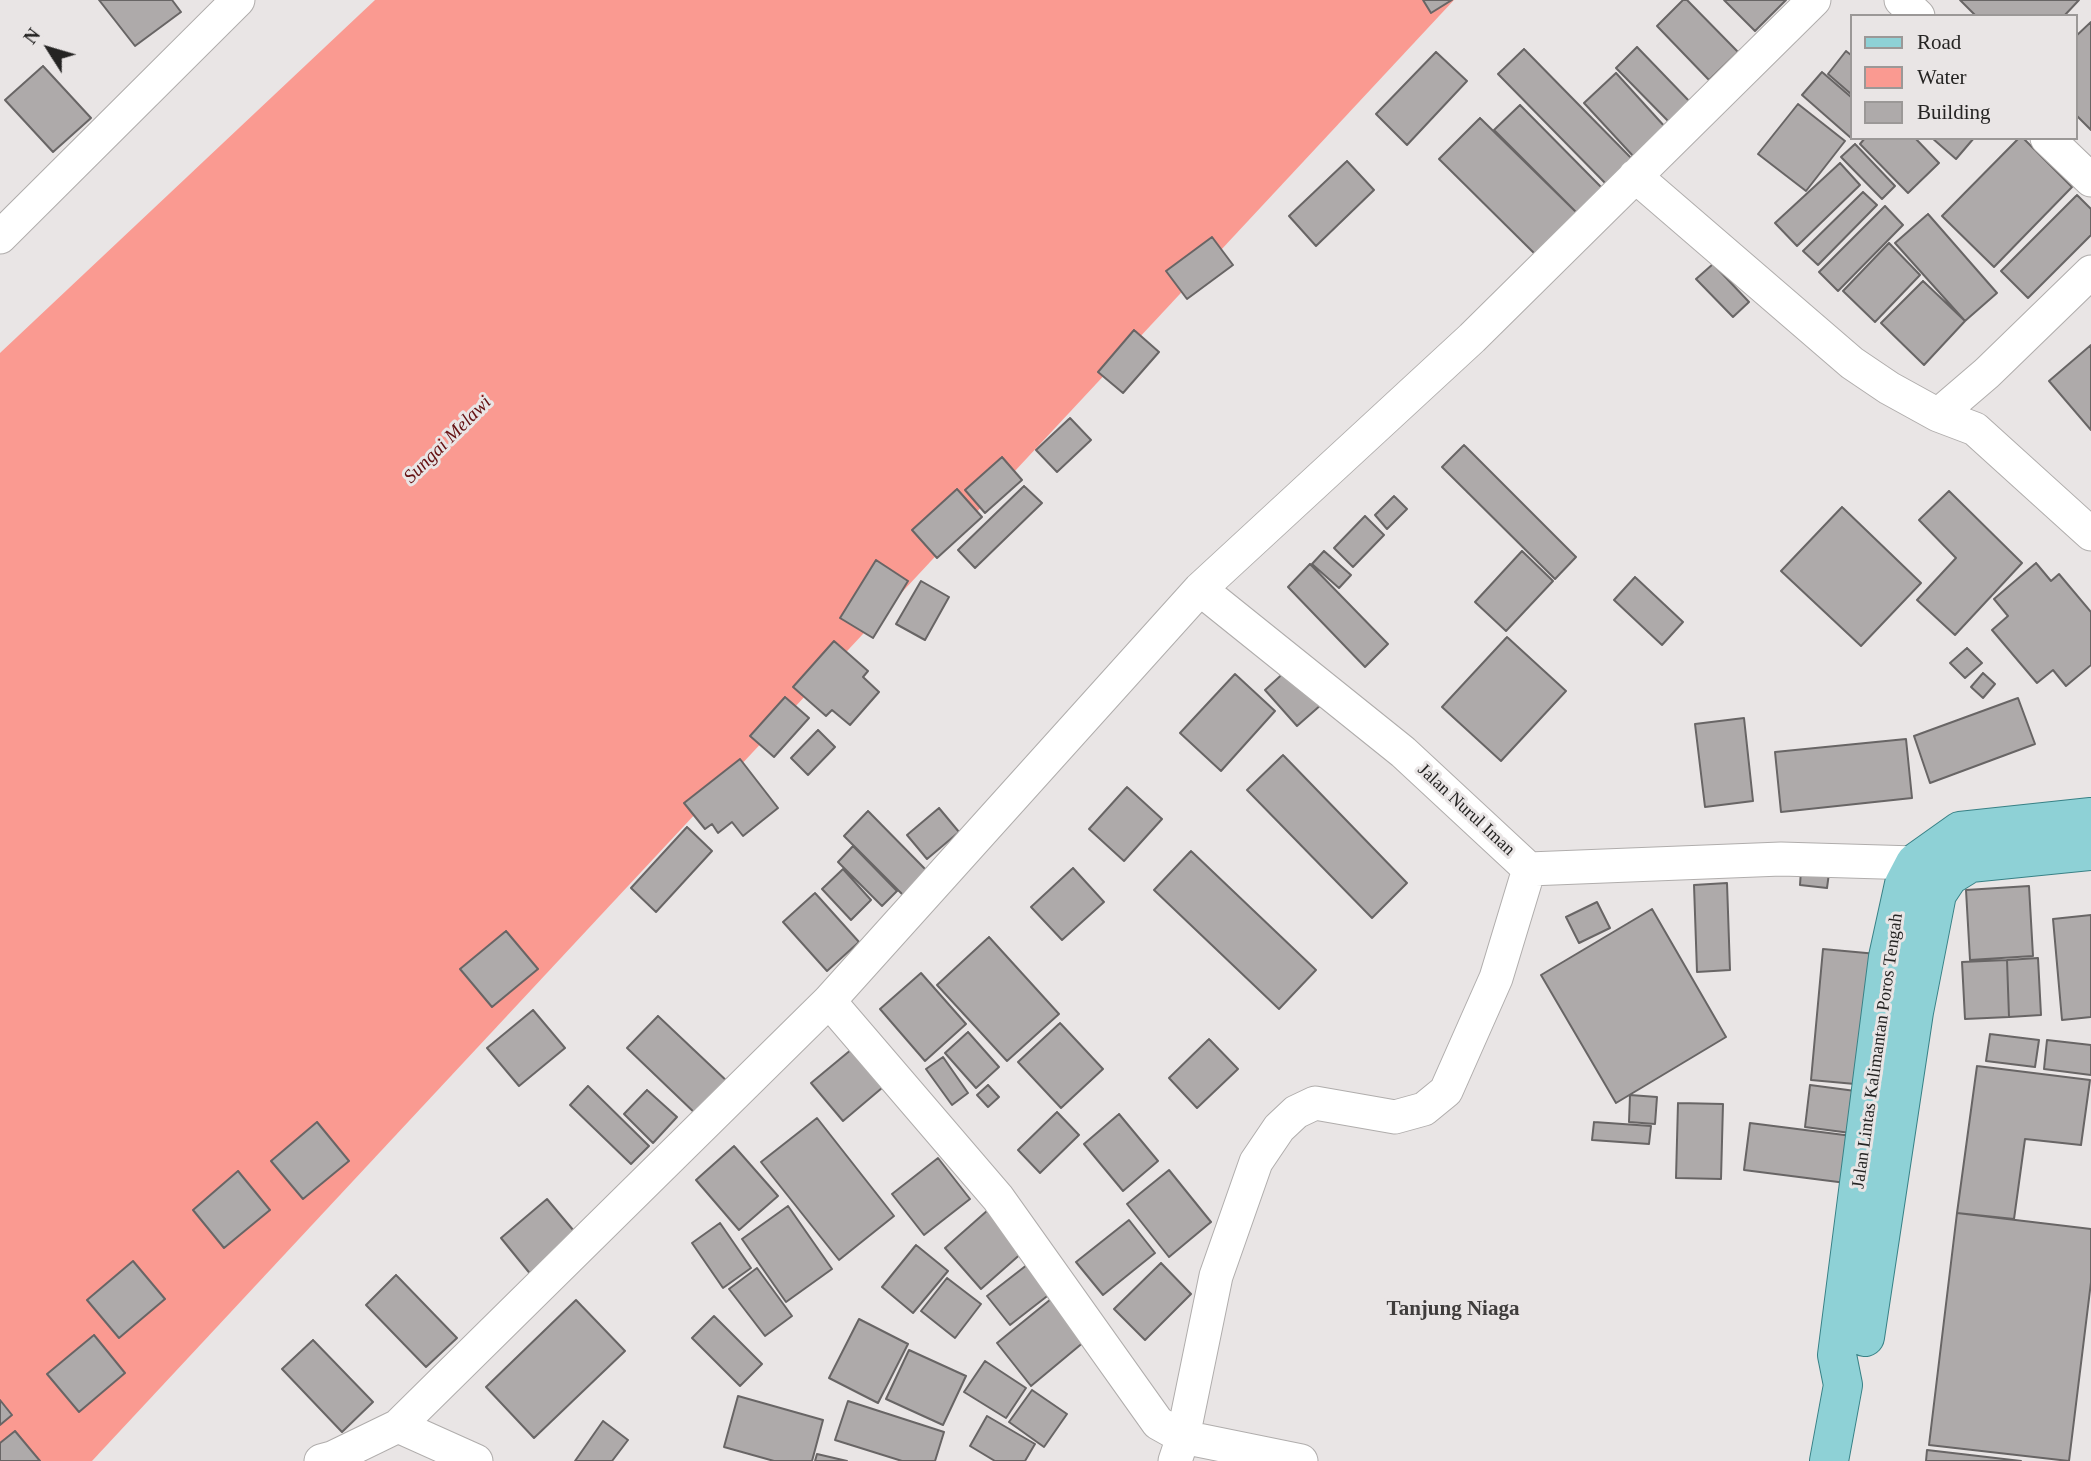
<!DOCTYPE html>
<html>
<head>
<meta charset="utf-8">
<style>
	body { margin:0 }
	#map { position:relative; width:2091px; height:1461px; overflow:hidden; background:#e9e5e5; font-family:Georgia,serif }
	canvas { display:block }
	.legend { position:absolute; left:1850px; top:14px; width:228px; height:126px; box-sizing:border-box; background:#e9e5e5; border:2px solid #9b9897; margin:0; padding:9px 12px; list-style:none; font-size:21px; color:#252423 }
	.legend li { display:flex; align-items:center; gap:14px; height:35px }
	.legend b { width:35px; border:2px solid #9b9897 }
	.north { position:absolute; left:14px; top:14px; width:70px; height:70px; -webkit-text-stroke:5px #e9e5e5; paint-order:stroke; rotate:307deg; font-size:19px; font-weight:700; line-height:28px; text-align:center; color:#252423 }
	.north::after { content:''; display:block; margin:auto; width:24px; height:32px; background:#252423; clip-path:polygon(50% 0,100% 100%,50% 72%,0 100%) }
</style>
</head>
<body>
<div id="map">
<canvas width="2091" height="1461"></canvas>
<ul class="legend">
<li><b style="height:9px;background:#8ed1d6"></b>Road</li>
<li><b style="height:19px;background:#fa9a91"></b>Water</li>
<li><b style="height:19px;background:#aeaaaa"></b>Building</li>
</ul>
<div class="north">N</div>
</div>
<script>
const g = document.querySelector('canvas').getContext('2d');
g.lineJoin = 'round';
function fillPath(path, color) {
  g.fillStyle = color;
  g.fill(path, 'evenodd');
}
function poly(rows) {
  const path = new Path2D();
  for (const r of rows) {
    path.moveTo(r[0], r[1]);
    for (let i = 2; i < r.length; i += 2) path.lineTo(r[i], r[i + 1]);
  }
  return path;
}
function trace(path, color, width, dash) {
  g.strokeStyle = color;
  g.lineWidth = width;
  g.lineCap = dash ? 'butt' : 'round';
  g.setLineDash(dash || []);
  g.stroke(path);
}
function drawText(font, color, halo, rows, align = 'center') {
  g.font = font + ' Georgia,serif';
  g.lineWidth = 6;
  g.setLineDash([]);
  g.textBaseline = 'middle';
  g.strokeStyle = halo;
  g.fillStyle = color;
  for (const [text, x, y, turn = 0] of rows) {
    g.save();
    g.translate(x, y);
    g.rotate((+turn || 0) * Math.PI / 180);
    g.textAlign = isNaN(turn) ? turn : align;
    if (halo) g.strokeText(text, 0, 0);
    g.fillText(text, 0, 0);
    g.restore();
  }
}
const water = poly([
	[375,0,1454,0,92,1461,0,1461,0,353]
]);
const building = poly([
	[99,0,172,0,181,12,135,46,99,0],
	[1423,0,1452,0,1431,13,1423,0],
	[1683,0,1687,0,1738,52,1709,80,1657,26,1683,0],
	[1724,0,1786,0,1755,31,1724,0],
	[1960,0,2079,0,2064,16,1976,16,1960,0],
	[2091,22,2091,130,2075,114,2075,37,2091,22],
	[1637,47,1691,103,1670,123,1616,68,1637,47],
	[1524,49,1635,162,1609,187,1498,74,1524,49],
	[1846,51,1851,55,1851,94,1828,74,1846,51],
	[1436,52,1467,81,1407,145,1376,114,1436,52],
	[43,66,91,118,53,152,5,100,43,66],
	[1822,72,1851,97,1851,138,1802,95,1822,72],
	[1616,73,1666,128,1634,157,1584,103,1616,73],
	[1798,104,1845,141,1806,191,1758,154,1798,104],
	[1520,105,1603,189,1578,214,1494,130,1520,105],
	[1480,118,1578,214,1537,256,1439,159,1480,118],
	[1865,138,1915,138,1939,163,1908,193,1860,144,1865,138],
	[1932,138,1974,138,1956,159,1932,138],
	[2019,138,2023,138,2072,187,1994,267,1942,216,2019,138],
	[1855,144,1895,186,1882,199,1841,157,1855,144],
	[1347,161,1374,190,1316,246,1289,216,1347,161],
	[1840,163,1860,185,1797,246,1775,223,1840,163],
	[1863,192,1877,205,1818,265,1803,251,1863,192],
	[2077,195,2091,209,2091,235,2028,298,2001,271,2077,195],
	[1885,206,1903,225,1838,291,1819,272,1885,206],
	[1928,214,1997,293,1965,321,1895,243,1928,214],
	[1212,237,1233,265,1187,299,1166,271,1212,237],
	[1889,243,1920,275,1875,322,1843,291,1889,243],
	[1713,264,1749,302,1733,317,1696,279,1713,264],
	[1923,281,1965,321,1924,365,1881,323,1923,281],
	[1134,330,1159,352,1123,393,1098,372,1134,330],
	[2091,345,2091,430,2049,381,2091,345],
	[1070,418,1091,440,1057,472,1036,450,1070,418],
	[1464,445,1576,557,1555,579,1442,467,1464,445],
	[1002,457,1022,480,985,513,965,490,1002,457],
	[1024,486,1042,503,975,568,958,550,1024,486],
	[957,489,982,517,937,558,912,530,957,489],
	[1949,491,2022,563,1955,635,1917,600,1956,558,1919,520,1949,491],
	[1394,496,1407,509,1387,529,1375,515,1394,496],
	[1842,507,1921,583,1861,646,1781,571,1842,507],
	[1365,516,1384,535,1353,567,1334,548,1365,516],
	[1324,551,1351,575,1339,588,1312,564,1324,551],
	[1522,551,1553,581,1506,631,1475,602,1522,551],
	[876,560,908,581,873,638,840,618,876,560],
	[2036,563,2051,581,2059,574,2091,612,2091,665,2066,686,2053,670,2037,683,1992,630,2008,616,1994,599,2036,563],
	[1310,564,1388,644,1365,667,1288,587,1310,564],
	[1635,577,1683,622,1662,645,1614,600,1635,577],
	[921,581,949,597,925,640,896,624,921,581],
	[1507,637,1566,691,1501,761,1442,707,1507,637],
	[834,641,868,671,863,677,879,692,850,725,832,710,826,716,793,687,834,641],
	[1967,648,1982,663,1965,678,1950,663,1967,648],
	[1289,668,1322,704,1297,726,1265,690,1289,668],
	[1983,673,1995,684,1983,698,1971,687,1983,673],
	[1235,674,1275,711,1221,771,1180,733,1235,674],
	[785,697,809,718,774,757,750,736,785,697],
	[2018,698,2035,744,1930,783,1914,736,2018,698],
	[1744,718,1753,801,1705,807,1695,724,1744,718],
	[818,730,835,747,808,775,791,758,818,730],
	[1906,739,1912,798,1781,812,1775,752,1906,739],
	[1283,755,1407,883,1372,918,1247,790,1283,755],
	[740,759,778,808,743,836,732,822,718,833,712,824,705,829,684,803,740,759],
	[1127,787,1162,819,1124,861,1089,829,1127,787],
	[939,808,959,832,927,859,907,835,939,808],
	[868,811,927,871,903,895,844,836,868,811],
	[687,827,712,851,656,912,631,888,687,827],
	[853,846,897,891,882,906,838,862,853,846],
	[1191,851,1316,970,1279,1009,1154,890,1191,851],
	[1073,868,1104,902,1062,940,1031,907,1073,868],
	[843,869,871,900,851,920,822,889,843,869],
	[1801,870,1829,873,1827,888,1800,885,1801,870],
	[1727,883,1730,970,1697,972,1694,885,1727,883],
	[2029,886,2033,956,1970,960,1966,890,2029,886],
	[815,893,859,942,827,971,783,922,815,893],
	[1597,902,1610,928,1579,943,1566,917,1597,902],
	[1652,909,1726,1037,1616,1103,1541,975,1652,909],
	[2091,915,2091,1017,2062,1020,2053,919,2091,915],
	[506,931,538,969,492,1007,460,969,506,931],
	[989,937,1059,1014,1007,1061,937,985,989,937],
	[1823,949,1877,954,1866,1085,1811,1080,1823,949],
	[2038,958,2041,1015,2009,1017,2007,960,2038,958],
	[2007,960,2009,1017,1965,1019,1962,962,2007,960],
	[921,973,966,1024,925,1061,880,1009,921,973],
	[533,1010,565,1048,519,1086,487,1048,533,1010],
	[658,1016,730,1084,699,1117,627,1048,658,1016],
	[1060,1023,1103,1069,1061,1108,1018,1062,1060,1023],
	[968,1032,999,1067,976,1088,945,1053,968,1032],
	[1990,1034,2039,1040,2035,1067,1986,1061,1990,1034],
	[1209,1039,1238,1069,1197,1108,1169,1078,1209,1039],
	[2047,1040,2091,1045,2091,1075,2044,1069,2047,1040],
	[858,1044,889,1082,843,1121,811,1083,858,1044],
	[943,1057,968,1093,952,1105,926,1069,943,1057],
	[1977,1066,2090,1080,2081,1145,2025,1139,2014,1219,1957,1213,1977,1066],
	[988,1085,999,1097,988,1107,977,1095,988,1085],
	[1810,1085,1863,1092,1858,1134,1805,1127,1810,1085],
	[588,1086,649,1146,631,1164,570,1105,588,1086],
	[647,1090,677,1117,653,1143,624,1114,647,1090],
	[1630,1095,1657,1097,1655,1124,1629,1122,1630,1095],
	[1678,1103,1723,1104,1721,1179,1676,1178,1678,1103],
	[1057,1112,1079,1135,1040,1173,1018,1150,1057,1112],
	[1119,1114,1158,1161,1123,1191,1084,1144,1119,1114],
	[817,1118,894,1216,839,1260,761,1162,817,1118],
	[317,1122,349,1161,303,1199,271,1161,317,1122],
	[1594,1122,1651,1126,1649,1144,1592,1140,1594,1122],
	[1750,1123,1860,1137,1854,1184,1744,1170,1750,1123],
	[734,1146,778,1196,739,1230,696,1180,734,1146],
	[938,1158,970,1199,924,1235,892,1194,938,1158],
	[1169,1170,1211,1222,1169,1257,1127,1204,1169,1170],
	[238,1171,270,1210,224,1248,193,1210,238,1171],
	[547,1199,579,1237,532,1276,501,1238,547,1199],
	[788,1206,832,1269,786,1302,742,1239,788,1206],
	[988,1210,1024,1251,981,1289,945,1248,988,1210],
	[1957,1213,2091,1229,2091,1282,2069,1461,1929,1445,1957,1213],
	[1129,1220,1155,1253,1103,1295,1076,1262,1129,1220],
	[720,1223,751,1268,723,1288,692,1243,720,1223],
	[916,1245,948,1271,913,1313,882,1287,916,1245],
	[133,1261,165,1299,119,1338,87,1300,133,1261],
	[1032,1261,1055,1290,1010,1325,987,1296,1032,1261],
	[1161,1263,1191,1294,1145,1340,1114,1309,1161,1263],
	[757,1268,792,1316,765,1336,729,1289,757,1268],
	[396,1275,457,1338,426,1367,366,1305,396,1275],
	[947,1278,981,1304,955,1338,921,1311,947,1278],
	[1051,1299,1085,1341,1031,1386,997,1343,1051,1299],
	[576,1300,625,1351,534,1438,486,1387,576,1300],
	[714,1316,762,1364,740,1386,692,1338,714,1316],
	[859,1319,908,1344,878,1403,829,1378,859,1319],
	[94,1335,125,1373,79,1412,47,1374,94,1335],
	[313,1340,373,1402,342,1432,282,1369,313,1340],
	[909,1350,966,1376,943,1425,886,1399,909,1350],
	[985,1361,1026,1388,1006,1418,964,1392,985,1361],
	[1032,1390,1067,1414,1044,1447,1009,1422,1032,1390],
	[738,1396,823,1420,812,1461,774,1461,724,1447,738,1396],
	[0,1400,12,1415,0,1425,0,1400],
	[848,1401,944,1432,935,1461,902,1461,835,1440,848,1401],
	[987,1416,1035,1444,1025,1461,995,1461,970,1446,987,1416],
	[603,1421,628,1440,612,1461,575,1461,603,1421],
	[15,1431,40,1461,0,1461,0,1443,15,1431],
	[1927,1450,2021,1461,1926,1461,1927,1450],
	[817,1454,847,1461,815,1461,817,1454]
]);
const street = poly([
	[1901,0,1918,16],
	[2047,138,2091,180],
	[1635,176,1852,363,1889,388,1938,415,1975,429,2091,534],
	[0,237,238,0],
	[1938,415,1987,373,2091,272],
	[1200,589,1403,752,1529,869,1781,859,1915,863],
	[829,1001,998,1198,1158,1423,1183,1437,1301,1461],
	[398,1426,476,1461],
	[321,1461,332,1458,398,1426,829,1001,1200,589,1472,338,1814,0],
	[1175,1461,1183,1437,1216,1276,1256,1162,1279,1128,1296,1112,1315,1103,1395,1117,1424,1109,1446,1091,1496,978,1529,869]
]);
const primary = poly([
	[1865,1337,1914,1012,1937,894,1949,876,1970,863,2091,851],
	[1829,1461,1843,1385,1837,1355,1888,957,1904,884,1915,863,1960,831,2091,817]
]);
const streetNames = [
	["Jalan Nurul Iman",1466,810,43],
	["Jalan Lintas Kalimantan Poros Tengah",1878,1051,-82]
];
const waterNames = [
	["Sungai Melawi",448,440,-45]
];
const quarterNames = [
	["Tanjung Niaga",1453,1310]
];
fillPath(water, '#fa9a91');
fillPath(building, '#aeaaaa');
trace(building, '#686565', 2);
trace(street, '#b0adac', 35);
trace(primary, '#388186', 40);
trace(street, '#fff', 33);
trace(primary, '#8ed1d6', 38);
drawText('18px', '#252423', '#e9e5e5', streetNames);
drawText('italic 19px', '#641112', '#e9e5e5', waterNames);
drawText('bold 21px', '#3f3d3c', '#e9e5e5', quarterNames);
</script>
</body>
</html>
